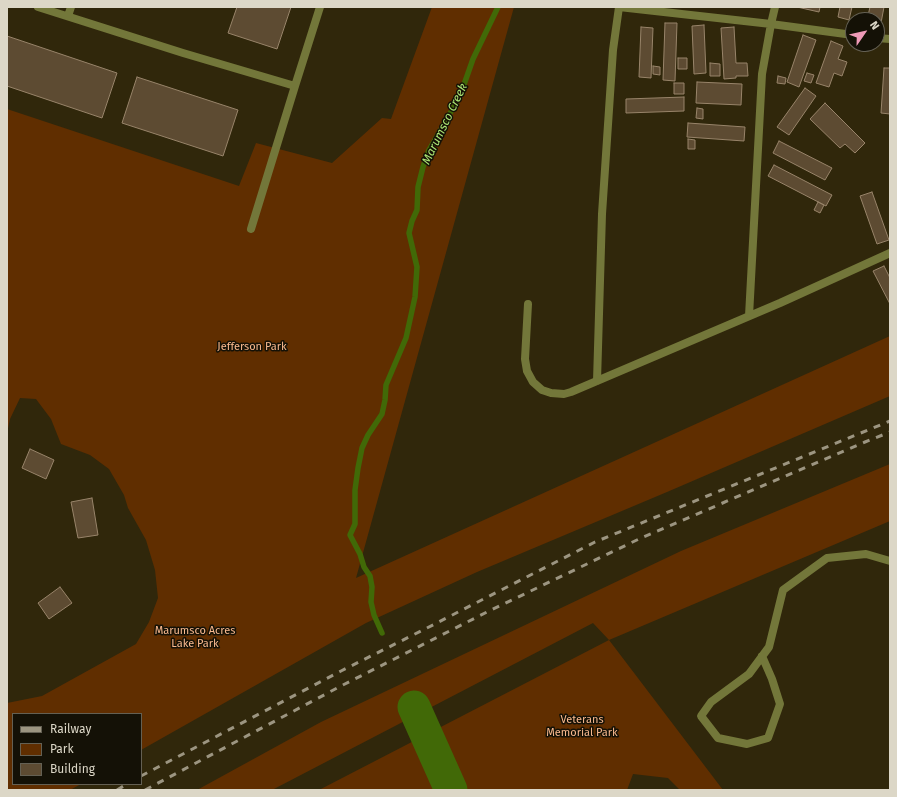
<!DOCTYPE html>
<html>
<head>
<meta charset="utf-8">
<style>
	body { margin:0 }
	#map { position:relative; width:897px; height:797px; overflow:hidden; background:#30270b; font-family:"Fira Sans",sans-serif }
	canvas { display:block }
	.frame { position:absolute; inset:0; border:8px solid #dcd7c7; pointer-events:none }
	.legend { position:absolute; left:12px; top:713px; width:130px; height:72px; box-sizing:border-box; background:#141106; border:1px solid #646053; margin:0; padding:5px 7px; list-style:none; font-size:12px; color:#dcd7c7 }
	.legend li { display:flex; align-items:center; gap:8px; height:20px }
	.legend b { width:20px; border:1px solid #646053 }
	.north { position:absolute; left:845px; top:12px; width:40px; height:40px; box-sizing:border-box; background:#141106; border:1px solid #646053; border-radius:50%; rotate:56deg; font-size:11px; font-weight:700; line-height:16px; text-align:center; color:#dcd7c7 }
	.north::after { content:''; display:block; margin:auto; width:14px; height:18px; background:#ef9ab7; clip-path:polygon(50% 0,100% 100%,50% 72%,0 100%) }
</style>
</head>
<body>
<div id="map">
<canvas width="897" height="797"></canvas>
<div class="frame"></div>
<ul class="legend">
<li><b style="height:5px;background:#9c9581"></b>Railway</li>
<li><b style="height:11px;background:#602e00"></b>Park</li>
<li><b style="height:11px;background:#5d4b32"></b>Building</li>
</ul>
<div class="north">N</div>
</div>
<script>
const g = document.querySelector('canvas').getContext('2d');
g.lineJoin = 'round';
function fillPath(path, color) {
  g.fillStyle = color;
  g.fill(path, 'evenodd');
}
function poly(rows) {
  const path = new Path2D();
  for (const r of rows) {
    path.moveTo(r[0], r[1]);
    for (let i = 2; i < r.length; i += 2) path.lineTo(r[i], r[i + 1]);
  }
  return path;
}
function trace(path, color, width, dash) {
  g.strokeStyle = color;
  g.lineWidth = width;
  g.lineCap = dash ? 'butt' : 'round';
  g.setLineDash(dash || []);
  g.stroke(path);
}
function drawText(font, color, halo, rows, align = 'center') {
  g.font = font + ' "Fira Sans",sans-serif';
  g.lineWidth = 3;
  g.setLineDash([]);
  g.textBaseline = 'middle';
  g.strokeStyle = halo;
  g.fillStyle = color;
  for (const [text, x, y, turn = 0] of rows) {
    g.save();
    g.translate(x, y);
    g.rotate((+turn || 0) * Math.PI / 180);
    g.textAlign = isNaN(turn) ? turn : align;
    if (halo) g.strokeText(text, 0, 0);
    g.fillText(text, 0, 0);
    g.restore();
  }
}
const green = poly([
	[432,7,514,7,356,578,890,336,890,396,667,492,477,572,366,623,141,750,141,714,13,714,13,784,81,784,70,790,7,790,7,703,42,696,136,644,149,622,158,598,155,570,146,540,128,508,124,495,109,469,90,455,61,444,51,419,36,399,20,398,10,419,7,433,7,109,239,186,256,143,332,163,382,118,391,119],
	[890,464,890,521,609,640,723,790,680,790,668,778,633,774,627,790,319,790,609,640,593,623,272,790,197,790,321,722,681,551]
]);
const stream = poly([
	[382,633,374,615,371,602,372,587,370,576,364,567,360,554,350,535,355,524,355,490,358,468,362,448,368,435,382,414,385,400,386,385,406,338,415,297,417,267,409,233,412,221,417,210,418,187,423,167,429,150,460,96,473,59,498,7]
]);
const river = poly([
	[414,707,451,790]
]);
const building = poly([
	[237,7,291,7,277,49,228,33,237,7],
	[797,7,820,7,819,12,797,7],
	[840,7,852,7,849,20,838,17,840,7],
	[870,7,884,7,881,23,877,22,877,20,867,20,870,7],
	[665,23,677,23,675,81,663,80,665,23],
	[704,25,706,73,694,74,692,26,704,25],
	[641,27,653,28,651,78,639,77,641,27],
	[734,27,736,63,747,63,748,76,736,76,736,78,724,79,721,28,734,27],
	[803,35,816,40,799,87,787,82,803,35],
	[7,36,117,73,102,118,7,86,7,36],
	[831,41,843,46,838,59,847,62,842,76,834,73,829,87,816,83,831,41],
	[678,58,687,58,687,69,678,69,678,58],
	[710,63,720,64,720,76,710,76,710,63],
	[653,66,660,67,660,75,653,74,653,66],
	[884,68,890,68,890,114,881,113,884,68],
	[807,73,814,75,811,83,804,81,807,73],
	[778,76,786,78,785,84,777,83,778,76],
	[137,77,238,110,223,156,122,123,137,77],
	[697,82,742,84,741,105,696,103,697,82],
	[674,83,684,83,684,94,674,94,674,83],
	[805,88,816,96,789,135,777,127,805,88],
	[684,97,684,111,626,113,626,99,684,97],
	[825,103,865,143,855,153,845,144,840,148,810,119,825,103],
	[697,108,703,109,703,119,696,118,697,108],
	[688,123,745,127,744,141,687,137,688,123],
	[688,139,695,140,695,149,688,149,688,139],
	[779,141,832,168,825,180,773,153,779,141],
	[774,165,832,195,826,206,768,176,774,165],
	[872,192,889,240,877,244,860,196,872,192],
	[818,202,824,205,820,213,814,210,818,202],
	[884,266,890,278,890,304,873,271,884,266],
	[30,449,54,460,46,479,22,468,30,449],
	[92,498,98,535,78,538,71,502,92,498],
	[60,587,72,603,49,619,38,603,60,587]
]);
const service = poly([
	[38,7,183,53,295,86,320,7],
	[619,7,771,24,853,35],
	[68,16,71,7],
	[877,38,890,39],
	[251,229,295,86],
	[528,304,525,359,527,371,533,382,542,390,551,393,564,394,571,392,780,303,890,253],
	[749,316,762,74,771,24,775,7],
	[597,381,602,214,613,50,619,7],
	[762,656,772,679,780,704,768,738,747,744,718,738,701,716,711,702,749,674,769,647,783,590,827,558,866,554,890,561]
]);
const rail = poly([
	[141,776,341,671,423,630,595,542,890,421],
	[117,790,127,784],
	[145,790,339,687,487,612,641,538,865,442,890,432]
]);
const parkNames = [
	["Jefferson Park",252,347],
	["Marumsco Acres",195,631],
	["Lake Park",195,644],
	["Veterans",582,720],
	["Memorial Park",582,733]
];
const waterNames = [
	["Marumsco Creek",445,124,-64]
];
fillPath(green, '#602e00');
trace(stream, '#416907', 5.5);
trace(river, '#416907', 33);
fillPath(building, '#5d4b32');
trace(building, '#98846a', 1);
trace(service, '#73773a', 8);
trace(rail, '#9c9581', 3, [7, 7]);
drawText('11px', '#f9b98e', '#141106', parkNames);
drawText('italic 12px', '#ace674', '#141106', waterNames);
</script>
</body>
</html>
